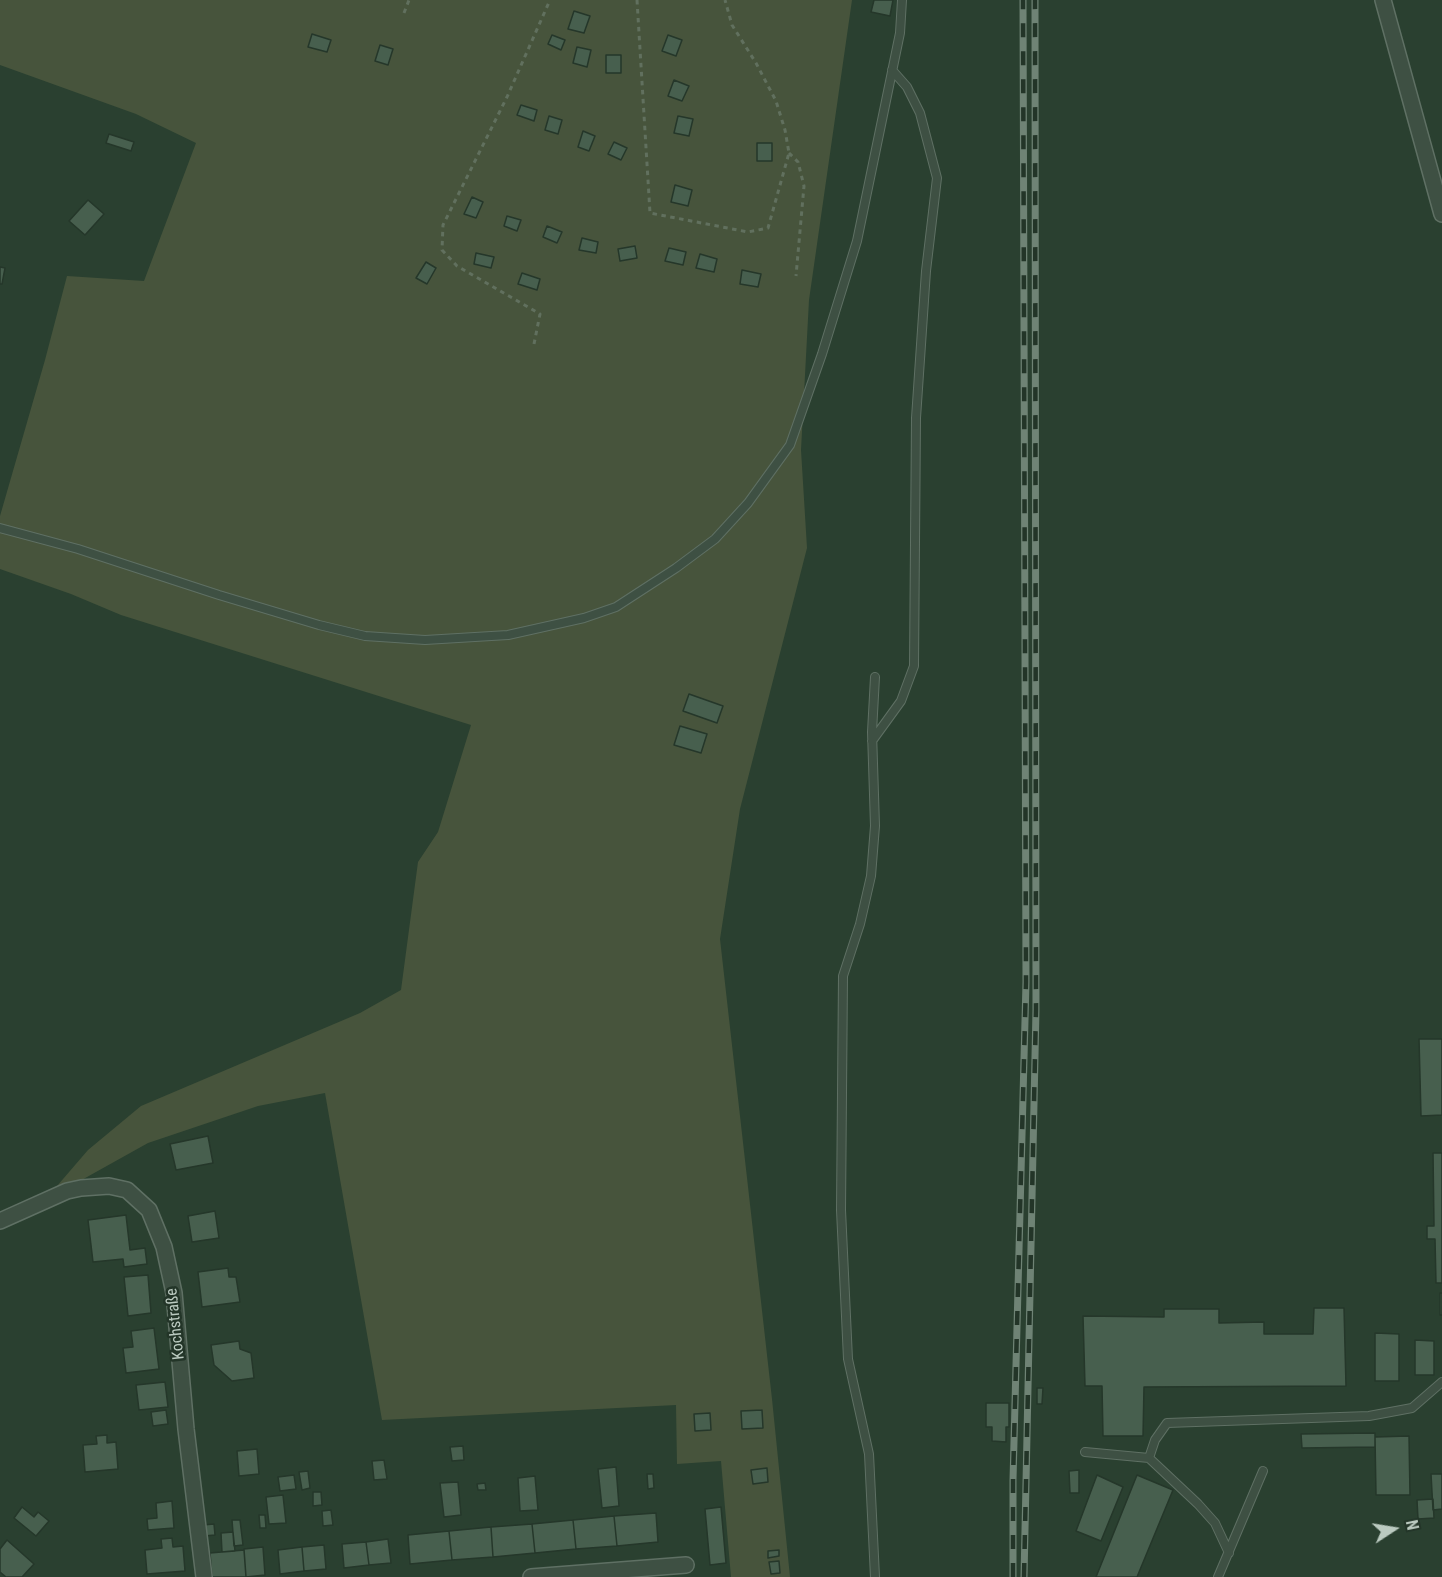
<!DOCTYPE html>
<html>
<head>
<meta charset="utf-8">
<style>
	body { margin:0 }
	#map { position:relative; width:1442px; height:1577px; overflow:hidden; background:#2a4030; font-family:"Roboto Condensed",sans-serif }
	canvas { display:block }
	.north { position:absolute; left:1364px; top:1499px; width:60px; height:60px; -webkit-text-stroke:4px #233528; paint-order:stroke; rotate:78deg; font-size:16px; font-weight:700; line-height:24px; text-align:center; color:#bbcac0 }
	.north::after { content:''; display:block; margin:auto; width:21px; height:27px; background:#bbcac0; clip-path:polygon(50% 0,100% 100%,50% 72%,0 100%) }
</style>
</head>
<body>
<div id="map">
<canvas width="1442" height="1577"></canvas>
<div class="north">N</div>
</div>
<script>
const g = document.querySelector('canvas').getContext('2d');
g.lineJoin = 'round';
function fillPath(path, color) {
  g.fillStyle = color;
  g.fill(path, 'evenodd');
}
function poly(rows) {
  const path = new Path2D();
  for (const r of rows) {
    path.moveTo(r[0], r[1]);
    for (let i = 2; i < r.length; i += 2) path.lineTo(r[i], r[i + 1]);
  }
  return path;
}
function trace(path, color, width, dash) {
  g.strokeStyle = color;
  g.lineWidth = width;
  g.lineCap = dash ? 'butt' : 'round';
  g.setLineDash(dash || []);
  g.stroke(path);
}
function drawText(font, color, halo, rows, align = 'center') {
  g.font = font + ' "Roboto Condensed",sans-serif';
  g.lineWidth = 5;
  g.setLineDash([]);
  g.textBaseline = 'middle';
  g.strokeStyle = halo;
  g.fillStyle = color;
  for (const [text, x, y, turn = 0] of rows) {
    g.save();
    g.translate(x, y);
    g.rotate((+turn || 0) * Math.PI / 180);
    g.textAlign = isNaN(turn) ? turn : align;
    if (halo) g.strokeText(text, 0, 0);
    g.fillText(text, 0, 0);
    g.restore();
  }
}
const green = poly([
	[0,0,852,0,809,300,801,450,807,548,740,809,720,939,772,1399,790,1577,731,1577,721,1461,677,1464,676,1405,382,1420,325,1093,258,1106,148,1143,26,1211,57,1186,88,1150,141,1106,360,1013,401,990,418,862,438,832,471,725,121,615,71,594,0,569,0,516,45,360,67,276,144,281,196,143,136,114,0,65]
]);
const building = poly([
	[874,0,893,0,890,16,871,12,874,0],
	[574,11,590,16,584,33,568,29,574,11],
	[312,34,331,40,327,52,308,47,312,34],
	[552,35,565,40,561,50,548,44,552,35],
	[668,35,682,40,676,56,662,51,668,35],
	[380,45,393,49,388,65,375,61,380,45],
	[577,47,591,50,587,67,573,63,577,47],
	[606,55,621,55,621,73,606,73,606,55],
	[674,80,689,86,682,101,668,96,674,80],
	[521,105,537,110,534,121,517,115,521,105],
	[549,116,562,120,558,134,545,130,549,116],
	[678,116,693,119,689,136,674,133,678,116],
	[583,131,595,136,589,151,578,147,583,131],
	[109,134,134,142,131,151,106,143,109,134],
	[614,142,627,148,621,160,608,154,614,142],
	[757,143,772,143,772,161,757,161,757,143],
	[675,185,692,190,688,206,671,202,675,185],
	[472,197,483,202,476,218,464,214,472,197],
	[88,200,104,214,85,235,69,221,88,200],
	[507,216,521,220,517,231,504,226,507,216],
	[547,226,562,232,557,243,543,237,547,226],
	[582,238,598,242,596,253,579,250,582,238],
	[635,246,637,258,620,261,618,249,635,246],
	[669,248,686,252,683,265,665,261,669,248],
	[476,253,494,257,491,268,474,264,476,253],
	[700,254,717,259,714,272,696,268,700,254],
	[426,262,436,268,427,284,416,278,426,262],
	[0,267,5,268,2,284,0,284,0,267],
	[742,270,761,274,758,287,740,284,742,270],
	[522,273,540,279,537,290,518,284,522,273],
	[689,694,723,706,717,723,683,711,689,694],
	[680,726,707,734,701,753,674,745,680,726],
	[1419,1039,1442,1039,1442,1115,1421,1116,1419,1039],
	[208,1136,213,1163,176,1170,170,1144,208,1136],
	[1433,1153,1442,1153,1442,1283,1436,1283,1435,1239,1427,1239,1427,1226,1434,1226,1433,1153],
	[215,1211,219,1238,192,1242,188,1216,215,1211],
	[126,1215,130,1250,145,1248,147,1264,124,1267,123,1259,93,1262,88,1220,126,1215],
	[228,1268,229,1277,236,1277,240,1302,202,1307,198,1272,228,1268],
	[148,1275,151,1313,128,1316,124,1277,148,1275],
	[1440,1293,1442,1293,1442,1315,1440,1315,1440,1293],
	[1314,1308,1344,1308,1346,1386,1144,1387,1143,1436,1103,1436,1102,1386,1085,1386,1083,1316,1164,1317,1164,1309,1219,1309,1219,1323,1264,1322,1264,1334,1313,1334,1314,1308],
	[154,1328,159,1369,126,1373,123,1348,133,1347,131,1331,154,1328],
	[1375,1333,1399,1334,1399,1381,1375,1381,1375,1333],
	[1415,1340,1434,1341,1434,1375,1415,1375,1415,1340],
	[239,1341,240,1349,251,1353,254,1378,232,1381,214,1365,211,1345,239,1341],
	[165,1382,168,1407,139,1410,136,1385,165,1382],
	[1037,1388,1043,1388,1042,1404,1037,1404,1037,1388],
	[986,1403,1009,1403,1009,1427,1006,1427,1006,1442,992,1441,992,1427,986,1427,986,1403],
	[166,1410,168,1424,153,1426,151,1412,166,1410],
	[762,1410,763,1428,742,1429,741,1411,762,1410],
	[710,1413,711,1430,695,1431,694,1414,710,1413],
	[1375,1433,1375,1447,1302,1448,1301,1434,1375,1433],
	[107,1435,107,1443,116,1442,118,1469,85,1472,83,1445,97,1444,96,1436,107,1435],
	[1409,1436,1410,1495,1376,1495,1375,1437,1409,1436],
	[463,1446,464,1460,452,1461,450,1447,463,1446],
	[257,1449,259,1474,239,1476,237,1451,257,1449],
	[384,1460,387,1479,374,1480,372,1461,384,1460],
	[616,1467,619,1506,602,1508,598,1469,616,1467],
	[767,1468,768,1482,753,1484,751,1470,767,1468],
	[1079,1470,1079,1493,1070,1493,1069,1471,1079,1470],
	[308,1471,310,1488,302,1490,299,1472,308,1471],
	[647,1474,653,1474,654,1488,648,1489,647,1474],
	[1431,1474,1442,1474,1442,1509,1433,1510,1431,1474],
	[294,1475,296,1489,280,1491,278,1477,294,1475],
	[1097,1475,1123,1487,1101,1541,1076,1531,1097,1475],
	[1137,1475,1173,1490,1137,1577,1096,1577,1137,1475],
	[535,1476,538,1510,520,1511,518,1478,535,1476],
	[458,1482,461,1515,444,1517,440,1483,458,1482],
	[485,1483,486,1490,478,1490,477,1484,485,1483],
	[313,1492,321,1492,322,1505,313,1506,313,1492],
	[283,1495,286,1523,269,1524,266,1497,283,1495],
	[1433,1499,1434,1518,1418,1519,1417,1500,1433,1499],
	[172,1501,174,1528,148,1530,147,1519,157,1518,156,1503,172,1501],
	[22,1507,34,1517,38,1512,49,1521,36,1536,14,1518,22,1507],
	[721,1507,726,1563,710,1565,705,1509,721,1507],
	[331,1510,333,1525,323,1526,322,1511,331,1510],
	[656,1513,658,1542,617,1546,614,1516,656,1513],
	[259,1515,265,1515,266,1528,260,1528,259,1515],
	[614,1516,617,1546,576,1549,573,1520,614,1516],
	[232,1520,240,1520,243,1545,234,1546,232,1520],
	[573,1520,576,1549,535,1553,532,1524,573,1520],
	[214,1524,215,1535,204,1536,203,1525,214,1524],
	[532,1524,535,1553,493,1557,491,1527,532,1524],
	[491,1527,493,1557,452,1560,449,1531,491,1527],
	[449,1531,452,1560,410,1564,408,1535,449,1531],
	[233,1532,235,1551,222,1552,221,1533,233,1532],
	[172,1538,173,1547,183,1546,185,1571,147,1574,145,1550,162,1548,161,1539,172,1538],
	[388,1539,391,1563,369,1565,366,1542,388,1539],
	[7,1540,34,1564,22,1577,6,1577,0,1572,0,1549,7,1540],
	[366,1542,369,1565,344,1568,342,1544,366,1542],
	[324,1545,326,1569,304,1571,302,1547,324,1545],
	[263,1547,265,1575,246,1577,244,1549,263,1547],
	[302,1547,304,1571,280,1574,278,1550,302,1547],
	[244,1550,246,1577,212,1577,210,1553,244,1550],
	[779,1550,779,1556,768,1558,768,1551,779,1550],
	[779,1561,780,1573,771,1574,769,1562,779,1561]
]);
const path = poly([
	[637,0,650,213,748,232,768,228,789,153,785,130,776,101,756,63,732,25,725,0],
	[404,13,409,0],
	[789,153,798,162,804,186,796,276],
	[534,344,540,314,457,266,442,250,443,225,507,97,550,0]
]);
const lane = poly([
	[0,528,78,549,219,595,319,625,365,636,425,640,508,635,584,618,616,607,676,568,715,539,748,503,790,445,822,354,857,241,900,33,902,0],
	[875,677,872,732,875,826,871,876,860,924,843,976,841,1210,848,1359,869,1454,875,1577],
	[872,741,901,701,914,666,916,418,926,271,937,178,920,113,907,87,892,70],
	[1085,1452,1149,1458],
	[1229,1553,1215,1523,1198,1504,1149,1458,1155,1440,1167,1423,1369,1416,1412,1408,1442,1382],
	[1218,1577,1263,1471]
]);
const street = poly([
	[1383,0,1442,214],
	[0,1221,67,1191,81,1188,109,1186,127,1190,149,1210,164,1247,174,1293,186,1429,204,1577],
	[531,1577,686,1565]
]);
const rail = poly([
	[1013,1577,1013,1480,1026,982,1023,0],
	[1024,1577,1036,1009,1035,0]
]);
const streetNames = [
	["Kochstraße",176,1324,-96]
];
fillPath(green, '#47543c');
fillPath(building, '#475f4e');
trace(building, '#25372a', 1.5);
trace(lane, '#5f7064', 10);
trace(street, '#5f7064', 18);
trace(path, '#61705e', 3, [4.5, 4.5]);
trace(lane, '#3e5043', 8);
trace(street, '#3e5043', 15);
trace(rail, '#6f8375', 7);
trace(rail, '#233528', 4.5, [14]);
drawText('16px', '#bbcac0', '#233528', streetNames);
</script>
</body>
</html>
